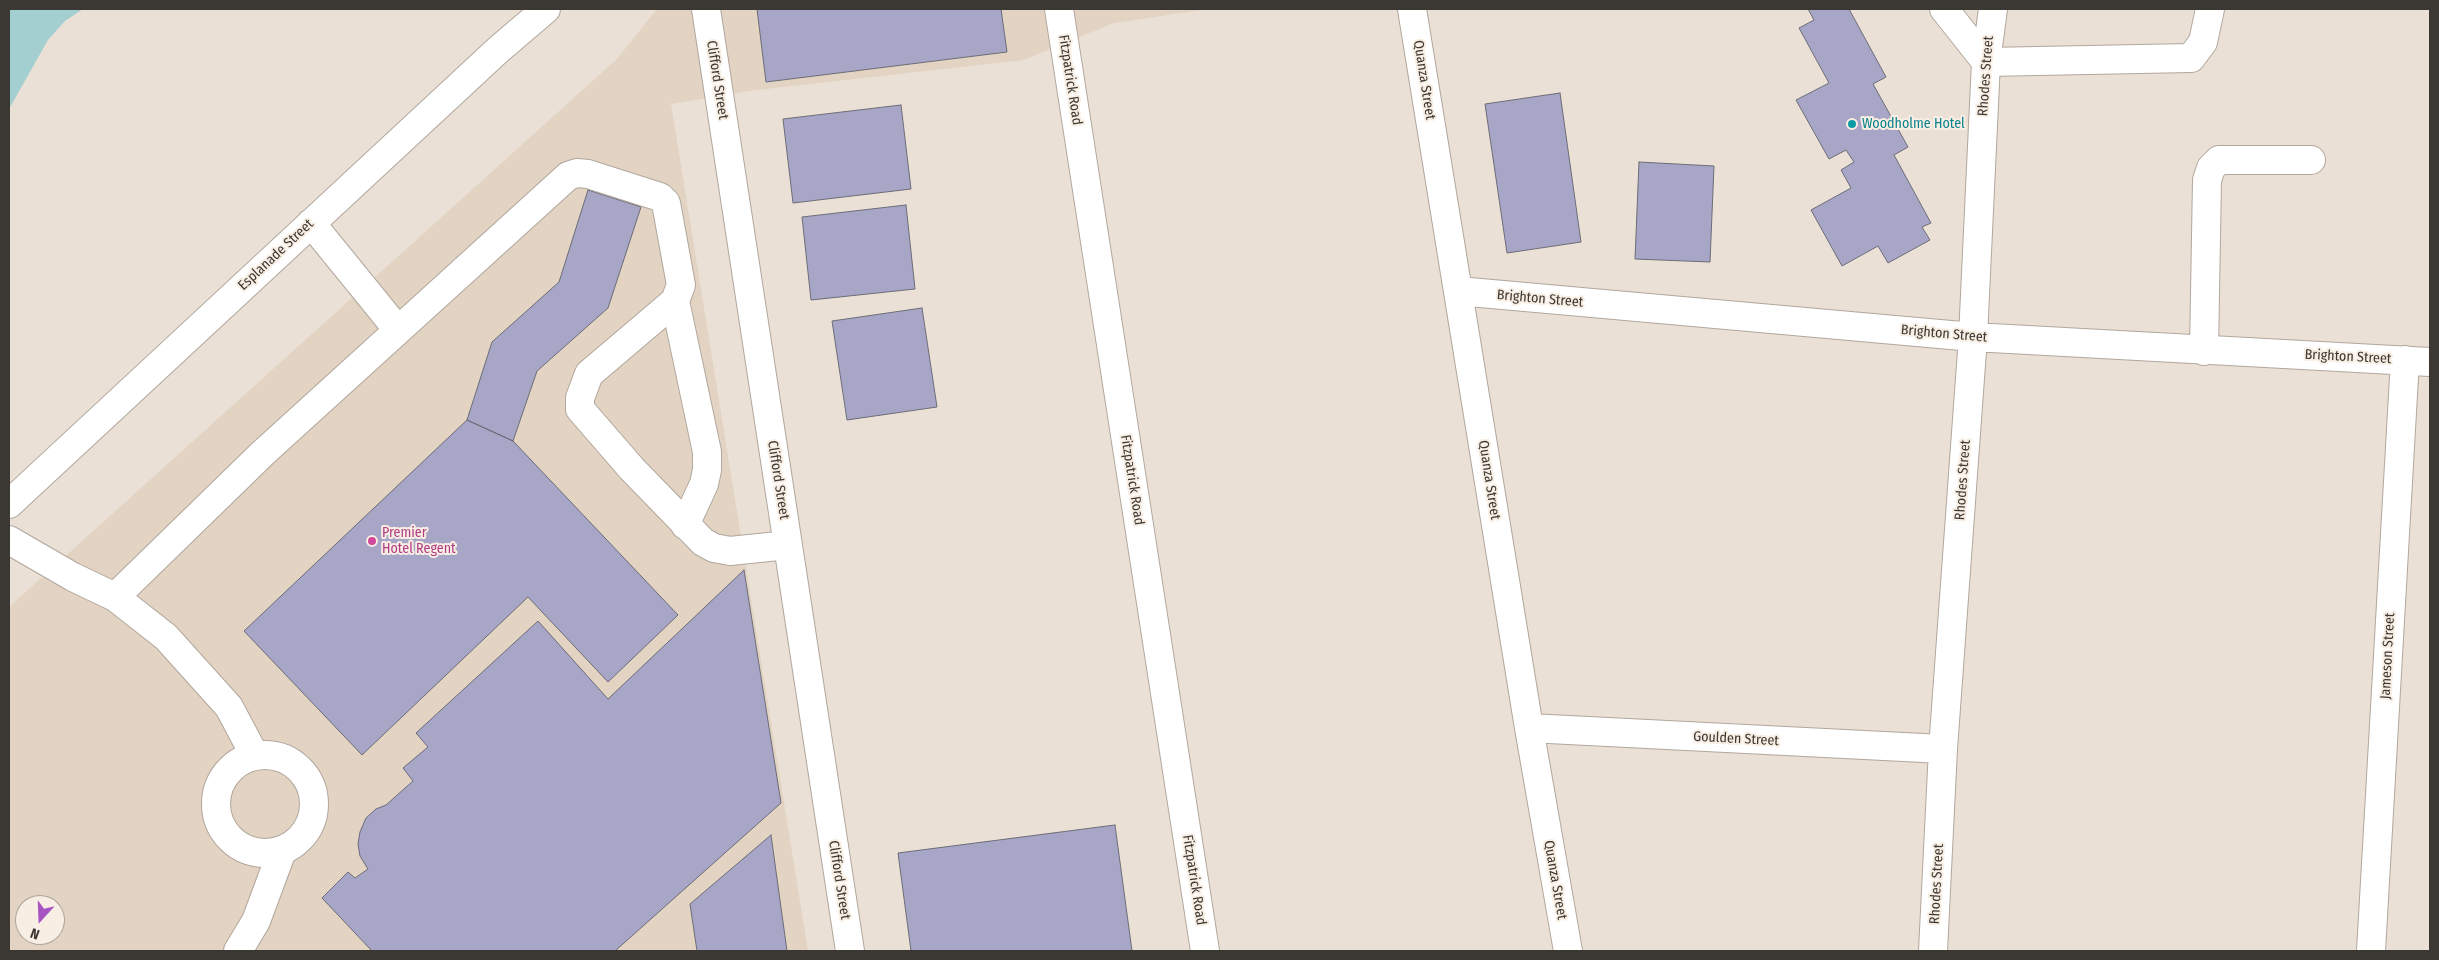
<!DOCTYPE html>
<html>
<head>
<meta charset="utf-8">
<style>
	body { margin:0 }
	#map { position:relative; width:2439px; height:960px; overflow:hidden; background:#eae0d5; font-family:"Fira Sans Condensed",sans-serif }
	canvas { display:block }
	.frame { position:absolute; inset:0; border:10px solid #3b3733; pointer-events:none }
	.north { position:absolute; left:15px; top:895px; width:50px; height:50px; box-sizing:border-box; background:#f8eee3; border:1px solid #aca59d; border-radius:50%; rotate:200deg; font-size:14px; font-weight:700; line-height:20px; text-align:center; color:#3b3733 }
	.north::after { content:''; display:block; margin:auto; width:18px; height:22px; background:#a754c3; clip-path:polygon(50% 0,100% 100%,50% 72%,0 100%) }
</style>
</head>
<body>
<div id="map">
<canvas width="2439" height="960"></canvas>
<div class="frame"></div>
<div class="north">N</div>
</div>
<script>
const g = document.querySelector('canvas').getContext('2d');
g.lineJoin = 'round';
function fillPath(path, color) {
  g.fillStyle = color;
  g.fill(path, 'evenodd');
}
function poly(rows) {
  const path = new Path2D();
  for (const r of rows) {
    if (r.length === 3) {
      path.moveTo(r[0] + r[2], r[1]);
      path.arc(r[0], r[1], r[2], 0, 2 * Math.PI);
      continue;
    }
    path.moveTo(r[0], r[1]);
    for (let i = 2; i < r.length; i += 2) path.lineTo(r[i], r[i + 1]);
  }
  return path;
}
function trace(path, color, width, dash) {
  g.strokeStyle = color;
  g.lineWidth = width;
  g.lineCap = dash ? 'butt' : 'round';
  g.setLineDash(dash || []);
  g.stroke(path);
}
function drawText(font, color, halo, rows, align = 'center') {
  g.font = font + ' "Fira Sans Condensed",sans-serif';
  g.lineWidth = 4;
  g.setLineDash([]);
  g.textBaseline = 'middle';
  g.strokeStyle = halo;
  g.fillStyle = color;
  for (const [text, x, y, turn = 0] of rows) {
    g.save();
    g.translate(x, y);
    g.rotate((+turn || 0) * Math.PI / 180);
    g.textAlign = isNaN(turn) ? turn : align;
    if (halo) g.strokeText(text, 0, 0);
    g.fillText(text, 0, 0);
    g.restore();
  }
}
const built = poly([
	[657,9,1208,9,1114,23,1023,60,748,91,671,104,808,951,9,951,9,607,617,59],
	[25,905,55,905,55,935,25,935]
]);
const water = poly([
	[9,9,83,9,65,21,48,40,9,109]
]);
const building = poly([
	[757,9,1001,9,1007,52,766,82,757,9],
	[1808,9,1849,9,1886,77,1873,84,1908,147,1894,155,1931,223,1922,227,1930,240,1888,263,1878,246,1842,266,1811,210,1851,188,1841,170,1854,162,1846,150,1829,159,1796,100,1829,83,1799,28,1814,20,1808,9],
	[1560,93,1581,242,1507,253,1485,104,1560,93],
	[901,105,911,189,793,203,783,119,901,105],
	[1639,162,1714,166,1710,262,1635,259,1639,162],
	[588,190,641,207,608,308,537,371,513,441,467,420,492,342,559,282,588,190],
	[906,205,915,289,811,300,802,217,906,205],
	[922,308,937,407,847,420,832,321,922,308],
	[467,420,513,441,678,615,608,682,528,597,362,755,244,631,467,420],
	[744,570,781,803,615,951,372,951,322,898,348,872,355,878,368,869,360,856,358,844,360,832,366,818,376,809,386,805,413,781,403,768,428,747,416,733,538,621,608,699,744,570],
	[1115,825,1132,951,911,951,898,853,1115,825],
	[771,835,787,951,697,951,690,904,771,835]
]);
const minor = poly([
	[706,9,850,951],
	[1059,9,1205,951],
	[1412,9,1529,728,1568,951],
	[1944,9,1986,62,2191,58,2203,42,2210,9],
	[311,223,398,330],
	[1458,291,1973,337,2430,362],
	[675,301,707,452,707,470,704,484,685,525],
	[2204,351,2207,180,2211,168,2219,160,2311,160],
	[9,504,498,50,546,9],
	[9,540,73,577,115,597,166,637,229,707,255,756],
	[115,597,263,453,568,176,577,173,588,174,660,197,666,203,681,285,675,301,589,374,580,398,580,409,632,469,703,542,714,548,730,551,788,545],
	[1529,728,1943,749],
	[265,804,49],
	[238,951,256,921,282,851],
	[1933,951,1943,749,1973,337,1986,62,1993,9],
	[2371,951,2405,360]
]);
const markers = [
	[1852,124,5,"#0f9aa8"],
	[372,541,5,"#d1479c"]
];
const streetNames = [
	["Rhodes Street",1986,76,-86],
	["Clifford Street",717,80,81],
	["Fitzpatrick Road",1070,80,81],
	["Quanza Street",1424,80,81],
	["Esplanade Street",276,255,-43],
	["Brighton Street",1540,299,5],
	["Brighton Street",1944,334,5],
	["Brighton Street",2348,357,3],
	["Clifford Street",778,480,81],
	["Fitzpatrick Road",1132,480,81],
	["Quanza Street",1489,480,81],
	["Rhodes Street",1963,480,-86],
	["Jameson Street",2388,656,-87],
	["Goulden Street",1736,739,3],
	["Clifford Street",839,880,81],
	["Fitzpatrick Road",1194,880,81],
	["Quanza Street",1555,880,80],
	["Rhodes Street",1937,884,-87]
];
const cultureNames = [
	["Woodholme Hotel",1862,124]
];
const hotelNames = [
	["Premier",382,533],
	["Hotel Regent",382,549]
];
fillPath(built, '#e2d3c2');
fillPath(water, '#a4cfd1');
fillPath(building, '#a7a6c6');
trace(building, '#6c6c78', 1);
trace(minor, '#b1a79d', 30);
trace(minor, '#fff', 28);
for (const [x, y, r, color] of markers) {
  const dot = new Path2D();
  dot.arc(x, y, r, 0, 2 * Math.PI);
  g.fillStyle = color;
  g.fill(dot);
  trace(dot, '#f8eee3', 2);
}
drawText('14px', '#3b3733', '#f8eee3', streetNames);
drawText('14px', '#0d838f', '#f8eee3', cultureNames, 'left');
drawText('14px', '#b23c85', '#f8eee3', hotelNames, 'left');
</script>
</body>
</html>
